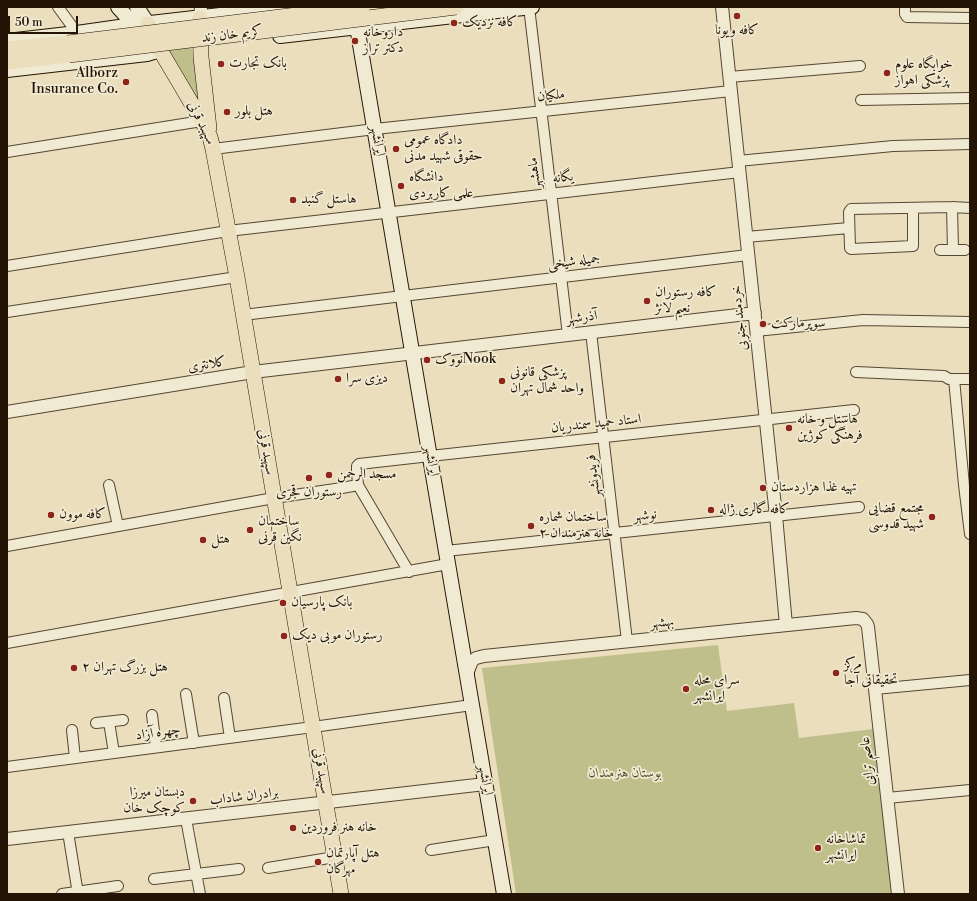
<!DOCTYPE html>
<html>
<head>
<meta charset="utf-8">
<style>
	body { margin:0 }
	#map { position:relative; width:977px; height:901px; overflow:hidden; background:#eadebc; font-family:"Libre Bodoni",serif }
	canvas { display:block }
	.frame { position:absolute; inset:0; border:8px solid #241405; pointer-events:none }
	.scale { position:absolute; left:8px; top:16px; width:70px; height:18px; box-sizing:border-box; border:2px solid #241405; border-top:0; padding-left:5px; font-size:12px; line-height:14px; white-space:nowrap; color:#241405; -webkit-text-stroke:3px #f1ead3; paint-order:stroke }
</style>
</head>
<body>
<div id="map">
<canvas width="977" height="901"></canvas>
<div class="frame"></div>
<div class="scale">50 m</div>
</div>
<script>
const g = document.querySelector('canvas').getContext('2d');
g.lineJoin = 'round';
function fillPath(path, color) {
  g.fillStyle = color;
  g.fill(path, 'evenodd');
}
function poly(rows) {
  const path = new Path2D();
  for (const r of rows) {
    path.moveTo(r[0], r[1]);
    for (let i = 2; i < r.length; i += 2) path.lineTo(r[i], r[i + 1]);
  }
  return path;
}
function trace(path, color, width, dash) {
  g.strokeStyle = color;
  g.lineWidth = width;
  g.lineCap = dash ? 'butt' : 'round';
  g.setLineDash(dash || []);
  g.stroke(path);
}
function drawText(font, color, halo, rows, align = 'center') {
  g.font = font + ' "Libre Bodoni",Amiri,serif';
  g.lineWidth = 3.5;
  g.setLineDash([]);
  g.textBaseline = 'middle';
  g.strokeStyle = halo;
  g.fillStyle = color;
  for (const [text, x, y, turn = 0] of rows) {
    g.save();
    g.translate(x, y);
    g.rotate((+turn || 0) * Math.PI / 180);
    g.textAlign = isNaN(turn) ? turn : align;
    if (halo) g.strokeText(text, 0, 0);
    g.fillText(text, 0, 0);
    g.restore();
  }
}
const green = poly([
	[191,43,201,107,165,46],
	[718,645,727,711,794,703,799,738,874,729,893,894,516,894,482,668]
]);
const minor = poly([
	[58,7,77,33],
	[529,7,568,335],
	[905,7,905,14,907,17,970,18],
	[729,77,860,66],
	[861,100,970,98],
	[213,149,375,129,731,91],
	[7,152,202,121],
	[738,161,893,146,970,144],
	[952,207,953,250],
	[913,208,913,246,851,249,850,248,849,212,851,209,952,207,970,208],
	[746,237,849,228],
	[940,250,965,250],
	[7,266,228,231,740,172],
	[7,312,237,277],
	[243,315,748,255],
	[756,331,863,320,970,322],
	[591,332,627,641],
	[856,372,944,376,949,379,970,379],
	[954,379,964,485,970,534],
	[109,485,118,526],
	[358,485,409,572],
	[7,546,274,498,342,488,358,485,357,470,357,466,359,464,430,456,854,410],
	[446,551,859,507],
	[7,643,448,564],
	[875,689,970,680],
	[186,694,194,743],
	[224,698,230,738],
	[152,715,156,747],
	[109,722,114,753],
	[96,723,123,720],
	[72,730,75,758],
	[7,767,313,727,472,705],
	[887,798,970,790],
	[186,819,200,894],
	[68,832,78,894],
	[431,850,495,840],
	[268,868,335,857],
	[154,879,239,869],
	[62,894,118,886]
]);
const tertiary = poly([
	[722,7,776,516,786,625],
	[200,18,201,7],
	[7,412,253,372,755,313],
	[467,674,470,666,472,661,476,658,484,656,856,618,863,619,867,624,868,627,898,894],
	[7,839,485,784]
]);
const secondary = poly([
	[118,7,128,18,136,32],
	[137,7,148,24],
	[354,9,504,894],
	[280,36,532,7],
	[7,41,77,33,133,25,290,7],
	[7,70,147,54,160,50]
]);
const primary = poly([
	[200,18,201,57,209,128],
	[148,24,160,50,202,121,210,137,213,149,237,277,341,894],
	[7,49,68,43],
	[7,62,69,55]
]);
const primaryBridge = poly([
	[68,43,362,7],
	[69,55,456,7]
]);
const markers = [
	[737,16,4,"#8f2418"],
	[454,23,4,"#8f2418"],
	[355,41,4,"#8f2418"],
	[221,64,4,"#8f2418"],
	[887,73,4,"#8f2418"],
	[126,82,4,"#8f2418"],
	[227,112,4,"#8f2418"],
	[396,149,4,"#8f2418"],
	[401,186,4,"#8f2418"],
	[293,200,4,"#8f2418"],
	[647,301,4,"#8f2418"],
	[763,324,4,"#8f2418"],
	[427,360,4,"#8f2418"],
	[338,379,4,"#8f2418"],
	[502,381,4,"#8f2418"],
	[789,428,4,"#8f2418"],
	[329,475,4,"#8f2418"],
	[309,478,4,"#8f2418"],
	[763,488,4,"#8f2418"],
	[711,510,4,"#8f2418"],
	[51,515,4,"#8f2418"],
	[932,517,4,"#8f2418"],
	[531,526,4,"#8f2418"],
	[250,530,4,"#8f2418"],
	[203,540,4,"#8f2418"],
	[283,603,4,"#8f2418"],
	[284,636,4,"#8f2418"],
	[74,668,4,"#8f2418"],
	[836,673,4,"#8f2418"],
	[686,689,4,"#8f2418"],
	[193,801,4,"#8f2418"],
	[293,828,4,"#8f2418"],
	[818,848,4,"#8f2418"],
	[318,862,4,"#8f2418"]
];
const poiNames = [
	["کافه نزدیک",462,23],
	["کافه ویونا",737,31,"center"],
	["داروخانه",363,33],
	["دکتر تراز",363,49],
	["بانک تجارت",229,64],
	["خوابگاه علوم",895,65],
	["پزشکی اهواز",895,81],
	["Alborz",118,74,"right"],
	["Insurance Co.",118,90,"right"],
	["هتل بلور",235,112],
	["دادگاه عمومی",404,141],
	["حقوقی شهید مدنی",404,157],
	["دانشگاه",409,178],
	["علمی کاربردی",409,194],
	["هاستل گنبد",301,200],
	["کافه رستوران",655,293],
	["نعیم لانژ",655,309],
	["سوپرمارکت",771,324],
	["نووکNook",435,360],
	["پزشکی قانونی",510,373],
	["واحد شمال تهران",510,389],
	["دیزی سرا",346,379],
	["هاستل و خانه",797,420],
	["فرهنگی کوژین",797,436],
	["مسجد الرحمن",337,475],
	["تهیه غذا هزاردستان",771,488],
	["رستوران قجری",309,493,"center"],
	["مجتمع قضایی",924,509,"right"],
	["شهید قدوسی",924,525,"right"],
	["کافه گالری ژاله",719,510],
	["کافه موون",59,515],
	["ساختمان شماره",539,518],
	["۲ خانه هنرمندان",539,534],
	["ساختمان",258,522],
	["نگین قرنی",258,538],
	["هتل",211,540],
	["بانک پارسیان",291,603],
	["رستوران موبی دیک",292,636],
	["مرکز",844,665],
	["تحقیقاتی آجا",844,681],
	["هتل بزرگ تهران ۲",82,668],
	["سرای محله",694,681],
	["ایرانشهر",694,697],
	["دبستان میرزا",185,793,"right"],
	["کوچک خان",185,809,"right"],
	["خانه هنر فروردین",301,828],
	["تماشاخانه",826,840],
	["ایرانشهر",826,856],
	["هتل آپارتمان",326,854],
	["مهرگان",326,870]
];
const streetNames = [
	["کریم خان زند",232,35,-7],
	["ملکیان",551,96,-6],
	["سپهبد قرنی",201,123,64],
	["ایرانشهر",377,141,80],
	["ماهشهر",535,173,-97],
	["یگانه",563,178,-6],
	["جمیله شیخی",574,262,-7],
	["آذرشهر",582,318,-7],
	["خردمند جنوبی",740,318,-96],
	["کلانتری",207,365,-9],
	["استاد حمید سمندریان",596,424,-6],
	["سپهبد قرنی",266,452,80],
	["ایرانشهر",431,461,80],
	["فریدونشهر",594,476,-97],
	["نوشهر",645,516,-6],
	["بهشهر",662,623,-6],
	["چهره آزاد",158,733,-8],
	["عاصم ترابی",868,761,-96],
	["سپهبد قرنی",321,771,80],
	["ایرانشهر",485,780,80],
	["برادران شاداب",244,797,-7]
];
const parkNames = [
	["بوستان هنرمندان",625,774]
];
fillPath(green, '#bfbf8b');
trace(minor, '#564633', 12);
trace(tertiary, '#564633', 14);
trace(secondary, '#241405', 16);
trace(primary, '#241405', 16);
trace(minor, '#f1ead3', 10);
trace(tertiary, '#f1ead3', 12);
trace(secondary, '#f1ead3', 14);
trace(primary, '#eadebc', 15);
trace(primaryBridge, '#241405', 16, []);
trace(primaryBridge, '#eadebc', 15);
for (const [x, y, r, color] of markers) {
  const dot = new Path2D();
  dot.arc(x, y, r, 0, 2 * Math.PI);
  g.fillStyle = color;
  g.fill(dot);
  trace(dot, '#f1ead3', 1.5);
}
drawText('14px', '#241405', '#f1ead3', poiNames, 'left');
drawText('14px', '#241405', '#f1ead3', streetNames);
drawText('italic 14px', '#5a5034', '#f1ead3', parkNames);
</script>
</body>
</html>
